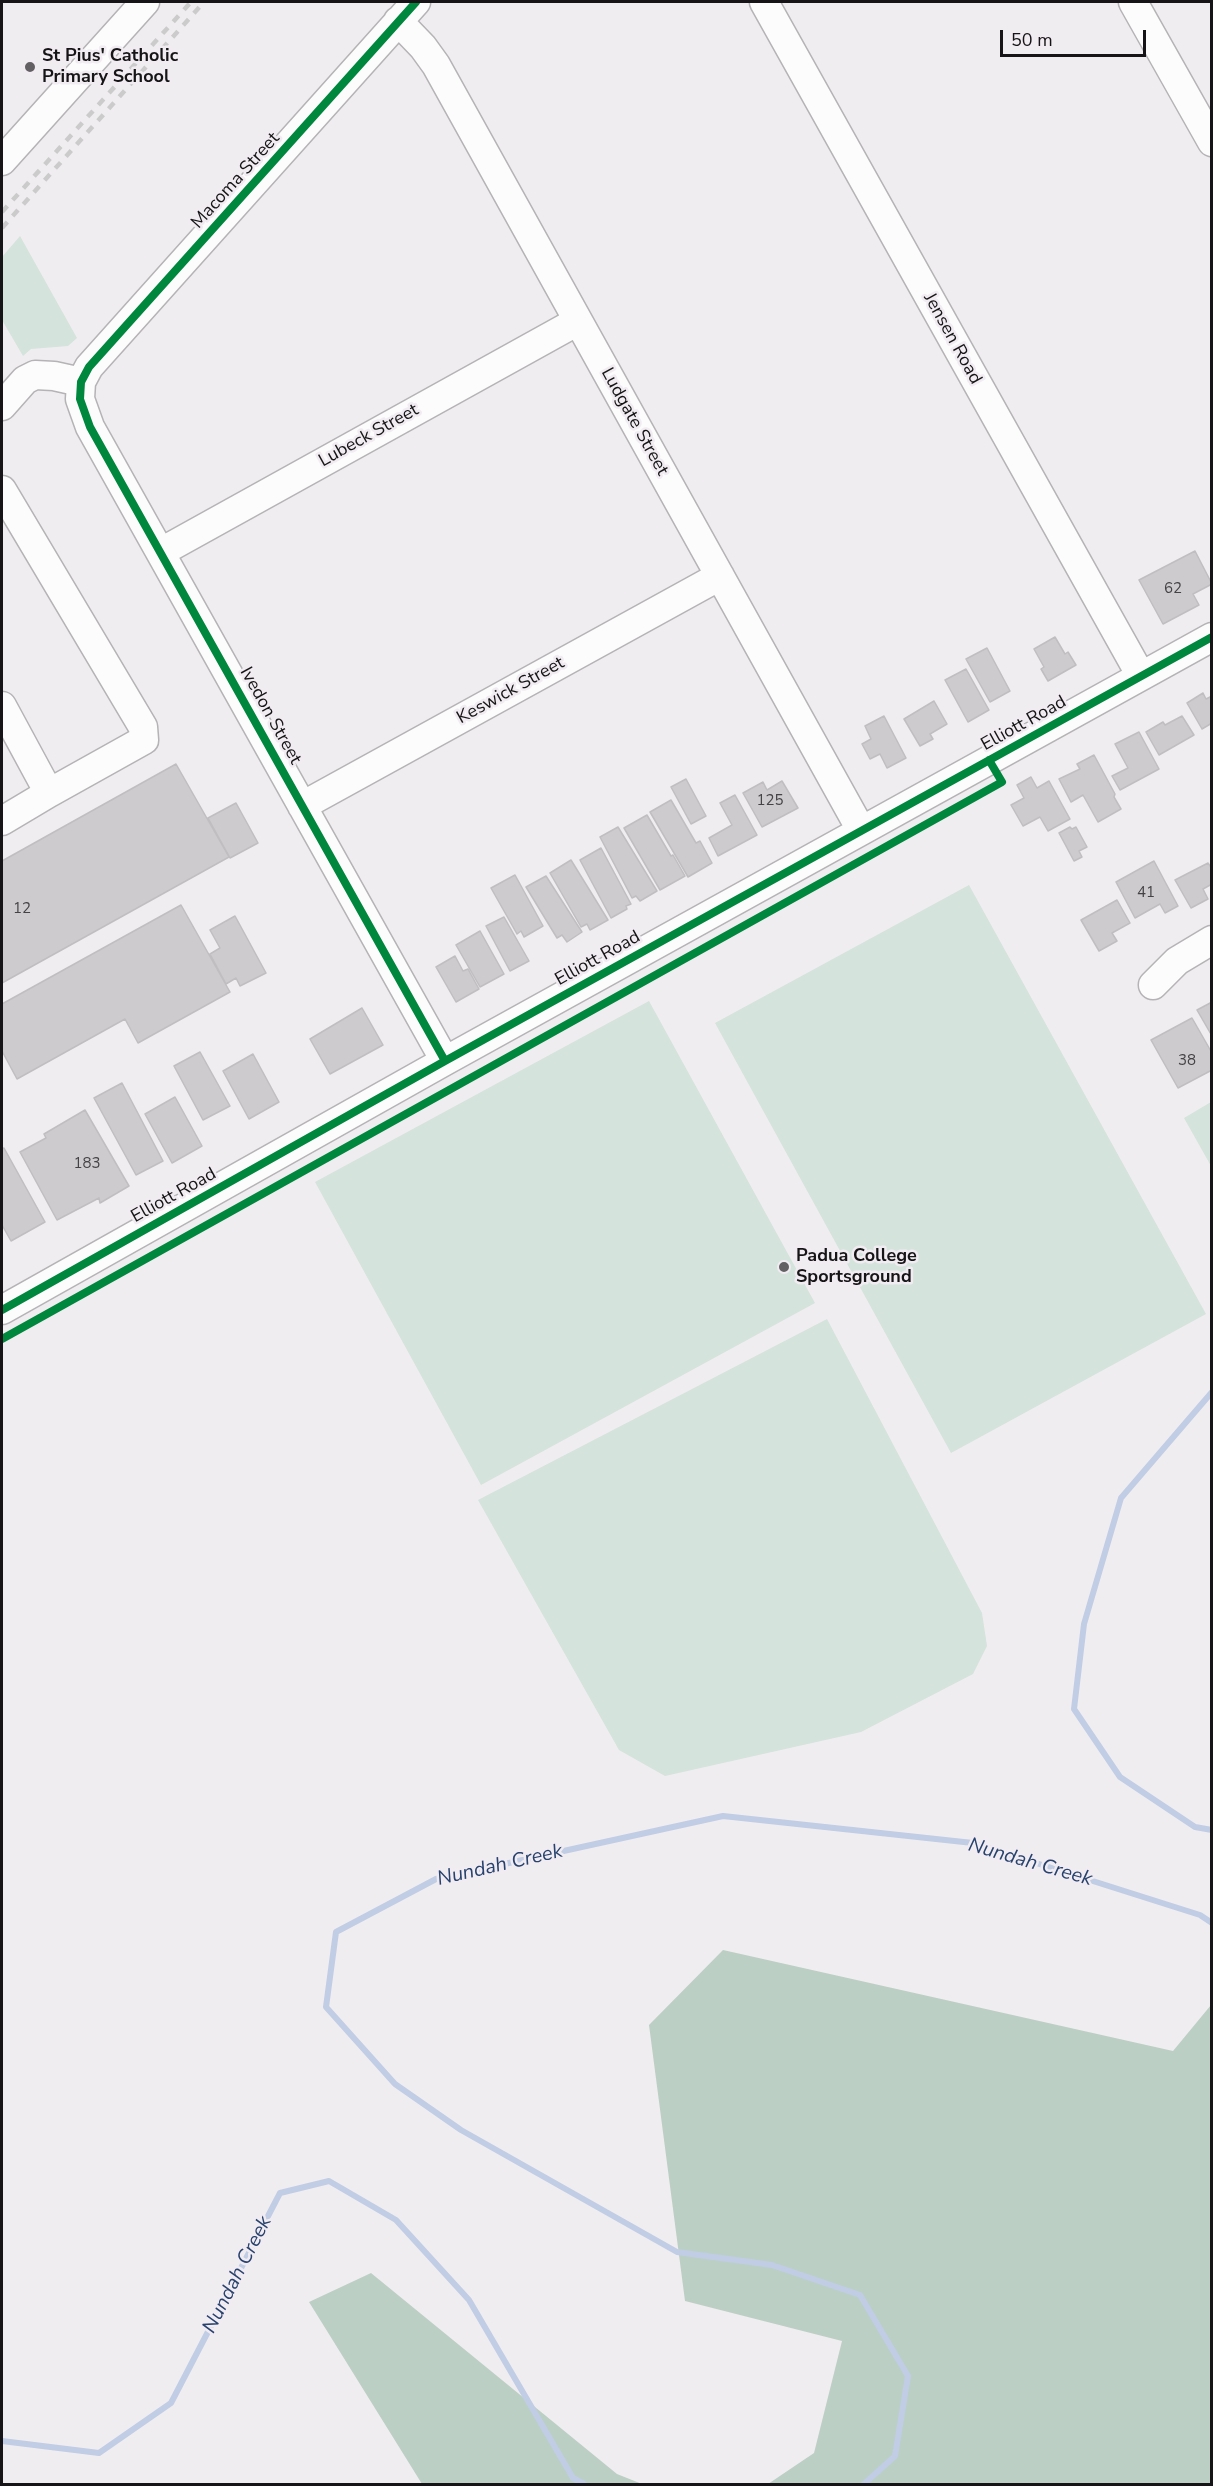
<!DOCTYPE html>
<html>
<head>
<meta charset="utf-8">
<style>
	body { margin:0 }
	#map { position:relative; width:1213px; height:2486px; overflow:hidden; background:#f0edf0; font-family:"Nunito Sans",sans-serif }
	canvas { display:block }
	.frame { position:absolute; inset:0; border:3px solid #161416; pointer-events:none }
	.scale { position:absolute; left:1000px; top:30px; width:146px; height:27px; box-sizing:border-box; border:3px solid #161416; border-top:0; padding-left:8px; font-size:18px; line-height:21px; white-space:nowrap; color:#161416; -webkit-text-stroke:4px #f1ecf1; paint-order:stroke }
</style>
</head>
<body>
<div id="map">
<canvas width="1213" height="2486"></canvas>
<div class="frame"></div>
<div class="scale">50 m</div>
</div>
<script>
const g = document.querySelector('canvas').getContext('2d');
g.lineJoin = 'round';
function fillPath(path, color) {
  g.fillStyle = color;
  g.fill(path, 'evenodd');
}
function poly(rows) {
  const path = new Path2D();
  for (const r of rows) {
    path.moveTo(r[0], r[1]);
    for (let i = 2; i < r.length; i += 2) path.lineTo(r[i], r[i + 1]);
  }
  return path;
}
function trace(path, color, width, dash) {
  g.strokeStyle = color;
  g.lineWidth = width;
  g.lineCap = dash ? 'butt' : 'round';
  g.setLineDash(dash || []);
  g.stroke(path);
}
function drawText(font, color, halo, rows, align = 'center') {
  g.font = font + ' "Nunito Sans",sans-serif';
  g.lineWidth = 5;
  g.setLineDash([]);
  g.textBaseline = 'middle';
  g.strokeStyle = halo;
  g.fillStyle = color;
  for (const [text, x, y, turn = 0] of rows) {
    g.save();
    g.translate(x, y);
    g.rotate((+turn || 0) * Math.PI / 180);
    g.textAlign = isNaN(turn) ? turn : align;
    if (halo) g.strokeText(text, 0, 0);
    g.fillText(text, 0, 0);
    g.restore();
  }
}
const green = poly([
	[20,236,77,338,68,346,31,349,23,356,2,320,2,257],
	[969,885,1206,1314,951,1453,715,1023],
	[649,1001,815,1303,481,1485,315,1182],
	[1211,1102,1211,1166,1184,1118],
	[827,1319,982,1613,987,1646,973,1674,861,1732,665,1776,619,1750,478,1500]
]);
const forest = poly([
	[723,1950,1173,2051,1211,2005,1211,2484,768,2484,814,2453,842,2341,685,2301,649,2025],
	[371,2273,617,2474,642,2484,422,2484,309,2302]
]);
const stream = poly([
	[1212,1392,1121,1498,1084,1624,1074,1709,1120,1777,1195,1827,1212,1830],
	[2,2441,99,2453,171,2403,280,2193,329,2181,396,2220,469,2300,573,2478,584,2484],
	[864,2484,895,2456,908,2376,860,2295,772,2265,677,2252,461,2130,395,2084,326,2007,336,1932,436,1879,723,1816,973,1843,1200,1915,1212,1923]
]);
const building = poly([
	[1195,551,1212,584,1193,594,1199,605,1163,624,1139,580,1195,551],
	[1055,637,1065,654,1068,652,1076,665,1048,681,1041,669,1044,667,1034,649,1055,637],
	[987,648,1010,691,990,702,966,659,987,648],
	[966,669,989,710,968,722,945,680,966,669],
	[1203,693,1206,699,1212,696,1212,723,1202,729,1187,703,1203,693],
	[934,701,947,724,930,734,933,739,920,746,904,719,934,701],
	[884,716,906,758,887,768,880,754,870,759,862,744,871,739,865,726,884,716],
	[1182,716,1194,735,1159,755,1146,732,1163,722,1165,725,1182,716],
	[1139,732,1159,769,1120,790,1112,776,1128,768,1115,744,1139,732],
	[1094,755,1115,794,1114,797,1121,809,1098,822,1083,795,1071,802,1059,779,1080,769,1077,764,1094,755],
	[176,764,229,857,2,983,2,861,176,764],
	[1031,777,1037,788,1049,781,1070,819,1048,831,1040,817,1023,826,1011,805,1024,798,1017,785,1031,777],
	[686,779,706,816,691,824,671,787,686,779],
	[782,781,798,808,762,827,743,793,763,782,767,790,782,781],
	[735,795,757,835,718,856,709,838,732,825,720,803,735,795],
	[671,800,696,843,700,841,712,863,688,877,650,812,671,800],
	[236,803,258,843,230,858,208,818,236,803],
	[647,815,671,856,673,855,685,876,660,890,624,828,647,815],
	[618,827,657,891,640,901,636,896,632,898,600,837,618,827],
	[1070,827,1072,829,1076,827,1087,847,1079,851,1082,857,1074,861,1059,833,1070,827],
	[601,848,631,904,626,906,627,909,611,918,580,860,601,848],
	[571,860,608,920,590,930,587,924,581,927,550,873,571,860],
	[1154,861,1178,906,1165,913,1160,904,1135,918,1116,882,1154,861],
	[1208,863,1212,869,1212,884,1203,889,1208,899,1191,908,1175,880,1208,863],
	[515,875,543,926,524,937,521,931,517,934,491,888,515,875],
	[546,876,582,932,567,942,562,935,557,938,526,887,546,876],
	[1117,900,1130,923,1112,933,1117,941,1099,951,1081,920,1117,900],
	[181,905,230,992,138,1043,125,1019,17,1079,2,1051,2,1004,181,905],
	[235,916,266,973,240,986,236,978,226,984,210,954,220,948,210,930,235,916],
	[504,917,529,961,510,971,486,926,504,917],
	[480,931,504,974,480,987,456,945,480,931],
	[455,956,463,971,468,969,479,989,456,1002,436,967,455,956],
	[1212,1002,1212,1036,1197,1010,1212,1002],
	[362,1008,383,1045,330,1074,310,1039,362,1008],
	[1192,1018,1212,1053,1212,1070,1178,1088,1151,1040,1192,1018],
	[200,1052,230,1106,203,1120,174,1066,200,1052],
	[253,1054,279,1102,249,1119,223,1071,253,1054],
	[122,1083,163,1161,136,1175,94,1098,122,1083],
	[175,1097,202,1146,172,1163,145,1114,175,1097],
	[85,1110,129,1186,100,1203,99,1198,57,1220,20,1152,46,1138,44,1134,85,1110],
	[4,1148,45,1222,11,1241,2,1225,2,1149,4,1148]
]);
const minor = poly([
	[416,2,89,367,81,382,80,399,90,427,445,1061],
	[764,2,1141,676],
	[1133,2,1212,142],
	[398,21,423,47,436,65,861,830],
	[2,161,145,2],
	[2,406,25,380,35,375,54,376,81,382],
	[2,490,143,727,144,740,49,793],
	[161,552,578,321],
	[2,706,49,793,2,821],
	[302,806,720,576],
	[1153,985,1177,961,1212,940],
	[2,1310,445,1061,1212,637]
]);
const rail = poly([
	[2,212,191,2],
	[2,228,204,2]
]);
const cycleway = poly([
	[416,2,89,367,81,382,80,399,90,427,445,1061],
	[2,1310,445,1061,1212,637],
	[2,1339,1002,782,989,760]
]);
const markers = [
	[30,67,6,"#626062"],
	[784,1267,6,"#626062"]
];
const numberNames = [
	["62",1173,589],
	["125",770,801],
	["41",1146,893],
	["12",22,909],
	["38",1187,1061],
	["183",87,1164]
];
const poiNames = [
	["St Pius' Catholic",42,57],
	["Primary School",42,78],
	["Padua College",796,1257],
	["Sportsground",796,1278]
];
const streetNames = [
	["Macoma Street",236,181,-48],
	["Jensen Road",952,339,61],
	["Ludgate Street",634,422,61],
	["Lubeck Street",369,436,-29],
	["Keswick Street",511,691,-29],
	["Ivedon Street",270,716,61],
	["Elliott Road",1024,724,-29],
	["Elliott Road",598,959,-29],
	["Elliott Road",174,1196,-29]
];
const waterNames = [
	["Nundah Creek",1030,1863,16],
	["Nundah Creek",500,1866,-13],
	["Nundah Creek",238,2275,-63]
];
fillPath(green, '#d4e3db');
fillPath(forest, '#bccfc4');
trace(stream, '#c0cde5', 6);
fillPath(building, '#cdcbce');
trace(building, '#c0bec0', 1.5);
trace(minor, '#b5b3b5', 31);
trace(minor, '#fdfcfd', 28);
trace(rail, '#cccbcc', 4.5, [8, 8]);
trace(cycleway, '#00873e', 8);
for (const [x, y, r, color] of markers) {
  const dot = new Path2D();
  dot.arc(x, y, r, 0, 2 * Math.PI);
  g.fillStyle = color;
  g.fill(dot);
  trace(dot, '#f1ecf1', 2);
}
drawText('15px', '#444244', null, numberNames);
drawText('bold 18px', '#161416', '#f1ecf1', poiNames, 'left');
drawText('18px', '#161416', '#f1ecf1', streetNames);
drawText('italic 20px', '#27426e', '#f1ecf1', waterNames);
</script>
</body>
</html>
